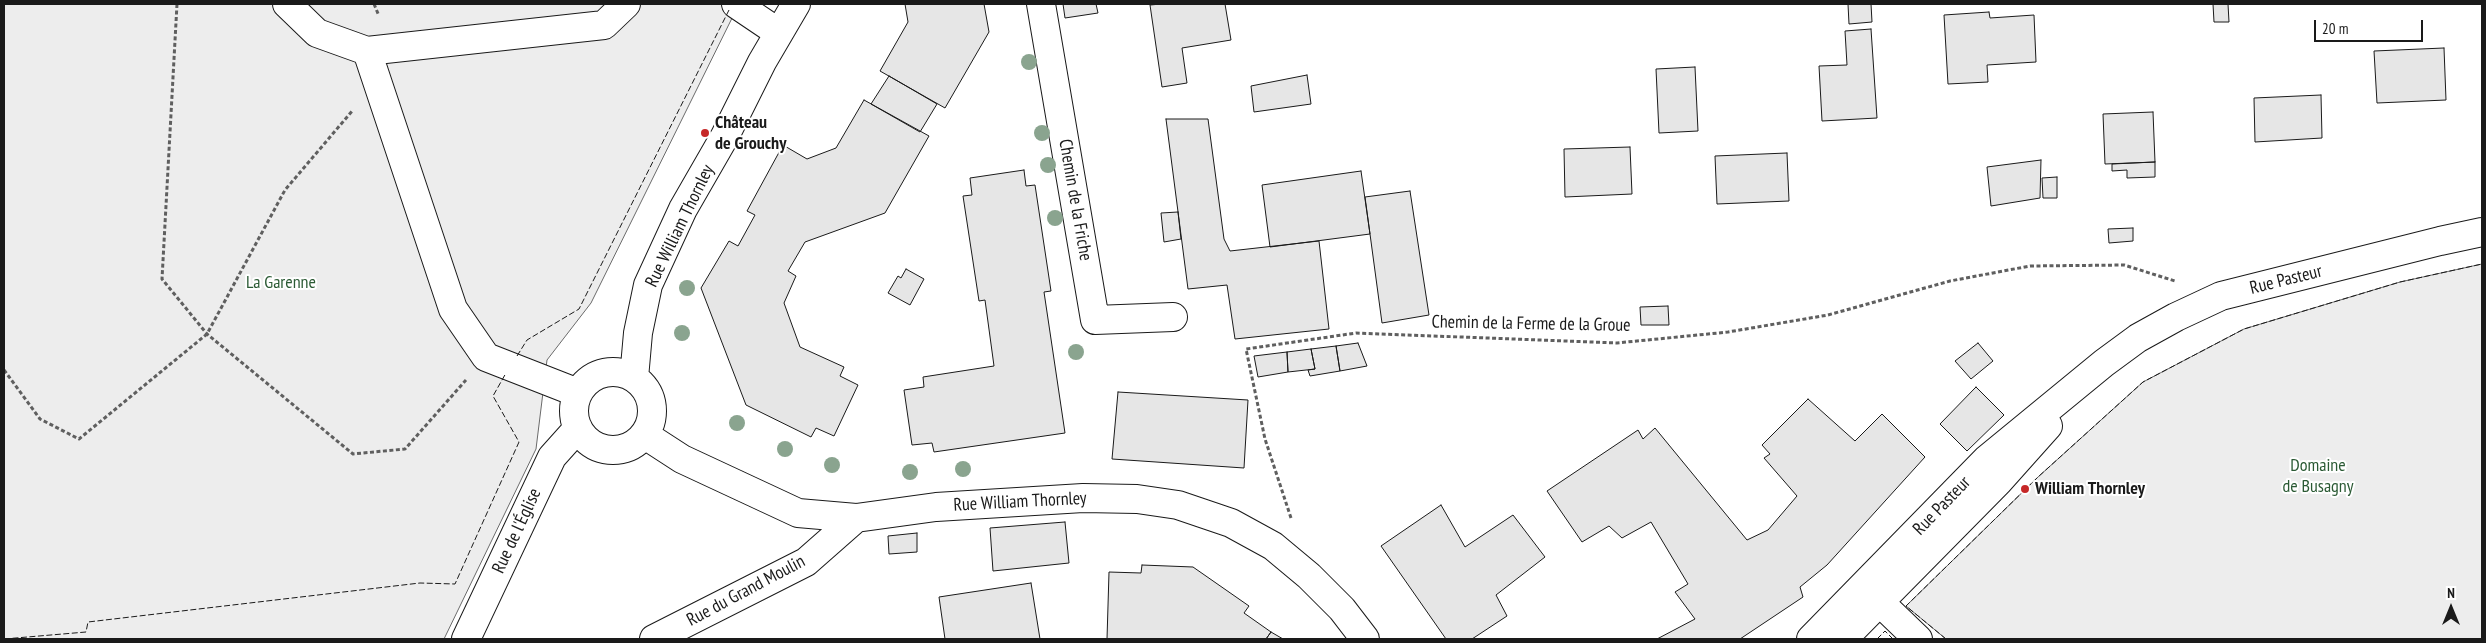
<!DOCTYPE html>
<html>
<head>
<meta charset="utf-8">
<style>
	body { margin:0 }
	#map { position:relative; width:2486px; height:643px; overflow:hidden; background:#fff; font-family:"PT Sans Narrow",sans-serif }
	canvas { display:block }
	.frame { position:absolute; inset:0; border:5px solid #1a1a1a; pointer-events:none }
	.north { position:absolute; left:2426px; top:583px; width:50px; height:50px; -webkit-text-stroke:4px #fff; paint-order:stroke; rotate:0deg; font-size:14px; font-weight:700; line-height:20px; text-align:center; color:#1a1a1a }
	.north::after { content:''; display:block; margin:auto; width:18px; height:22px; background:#1a1a1a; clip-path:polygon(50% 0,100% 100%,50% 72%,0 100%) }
	.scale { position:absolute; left:2314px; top:20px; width:109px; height:22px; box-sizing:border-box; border:2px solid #1a1a1a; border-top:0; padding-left:6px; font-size:15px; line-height:18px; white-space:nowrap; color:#1a1a1a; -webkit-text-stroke:4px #fff; paint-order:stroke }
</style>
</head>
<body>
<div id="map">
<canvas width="2486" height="643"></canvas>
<div class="frame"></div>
<div class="north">N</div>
<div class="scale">20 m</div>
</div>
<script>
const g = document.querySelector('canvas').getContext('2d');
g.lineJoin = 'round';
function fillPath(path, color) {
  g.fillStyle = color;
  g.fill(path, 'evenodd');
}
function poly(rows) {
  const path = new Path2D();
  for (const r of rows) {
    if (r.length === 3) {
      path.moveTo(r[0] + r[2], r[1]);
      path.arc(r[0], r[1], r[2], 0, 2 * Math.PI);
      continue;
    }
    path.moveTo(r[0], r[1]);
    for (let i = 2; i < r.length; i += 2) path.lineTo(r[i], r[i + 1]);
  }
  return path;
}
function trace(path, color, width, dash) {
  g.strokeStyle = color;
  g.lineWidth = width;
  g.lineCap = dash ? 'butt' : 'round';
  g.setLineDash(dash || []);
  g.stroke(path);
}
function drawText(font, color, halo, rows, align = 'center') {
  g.font = font + ' "PT Sans Narrow",sans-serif';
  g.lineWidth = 4;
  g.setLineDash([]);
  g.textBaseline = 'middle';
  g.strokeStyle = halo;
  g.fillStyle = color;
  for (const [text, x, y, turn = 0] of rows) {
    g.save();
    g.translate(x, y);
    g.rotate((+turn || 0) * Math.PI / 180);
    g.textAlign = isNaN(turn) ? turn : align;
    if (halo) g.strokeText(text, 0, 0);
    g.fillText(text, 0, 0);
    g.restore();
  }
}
const built = poly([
	[4,4,739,4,591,303,547,360,536,449,444,639,4,639,4,4],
	[2482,264,2482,639,1946,639,1906,606,2038,477,2143,382,2244,329,2400,282,2482,264]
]);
const building = poly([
	[905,4,984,4,989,32,945,108,880,71,908,22,905,4],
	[1063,4,1096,4,1098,13,1065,18,1063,4],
	[1161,4,1225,4,1231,40,1182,48,1187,83,1162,87,1150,5,1161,4],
	[1848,4,1871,4,1872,22,1849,24,1848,4],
	[2213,4,2228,4,2229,22,2214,22,2213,4],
	[1989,12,1990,18,2034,15,2036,62,1987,65,1988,82,1948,84,1944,15,1989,12],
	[1871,29,1877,118,1822,121,1819,66,1847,65,1845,31,1871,29],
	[2444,48,2446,100,2377,103,2374,51,2444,48],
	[1695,67,1698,131,1659,133,1656,69,1695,67],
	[1307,75,1311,104,1254,112,1251,86,1307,75],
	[889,76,937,104,920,132,871,104,889,76],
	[2321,95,2322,138,2255,142,2254,98,2321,95],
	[864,100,929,136,885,213,805,242,788,271,796,276,784,303,800,347,844,367,840,376,858,385,834,436,816,428,811,437,746,405,701,288,729,241,738,246,755,215,747,211,783,145,807,159,836,148,864,100],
	[2153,112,2155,162,2105,164,2103,114,2153,112],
	[1166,119,1208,119,1224,239,1230,251,1319,241,1329,329,1235,339,1227,285,1188,289,1166,119],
	[1630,147,1632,194,1565,197,1564,149,1630,147],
	[1787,153,1789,201,1717,204,1715,156,1787,153],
	[2041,160,2040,198,1991,206,1987,167,2041,160],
	[2155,162,2155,177,2127,178,2127,170,2112,171,2112,164,2155,162],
	[1024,170,1026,186,1035,185,1051,291,1044,292,1065,433,934,452,932,443,912,445,904,390,924,387,923,377,994,366,985,300,979,301,963,196,972,195,970,178,1024,170],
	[1361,171,1370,234,1270,247,1262,185,1361,171],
	[2057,177,2057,198,2043,198,2042,178,2057,177],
	[1410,191,1429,315,1382,323,1365,197,1410,191],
	[1178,212,1181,239,1164,242,1161,213,1178,212],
	[2133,228,2133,241,2109,243,2108,229,2133,228],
	[906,269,924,279,910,305,888,293,898,276,901,278,906,269],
	[1668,306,1669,325,1641,325,1640,307,1668,306],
	[1358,343,1367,366,1340,371,1336,346,1358,343],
	[1978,343,1993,361,1971,379,1955,361,1978,343],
	[1336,346,1340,371,1310,376,1308,370,1315,369,1311,349,1336,346],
	[1311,349,1315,369,1288,372,1287,352,1311,349],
	[1287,352,1288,372,1258,377,1254,356,1287,352],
	[1976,387,2004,415,1967,451,1940,424,1976,387],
	[1118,392,1248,400,1244,468,1112,459,1118,392],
	[1808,399,1855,441,1882,414,1925,457,1827,565,1800,587,1803,597,1740,639,1657,639,1695,619,1675,592,1688,584,1651,522,1622,538,1609,526,1582,542,1547,491,1638,430,1643,439,1655,428,1747,540,1768,530,1797,496,1764,458,1770,454,1762,445,1808,399],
	[1441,505,1465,547,1513,515,1545,557,1496,595,1507,616,1472,639,1446,639,1381,546,1441,505],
	[1065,522,1069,563,993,571,990,528,1065,522],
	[917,533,917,552,889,554,888,536,917,533],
	[1142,565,1193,567,1249,606,1244,613,1271,632,1266,639,1107,639,1109,572,1141,573,1142,565],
	[1031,583,1040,639,945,639,939,597,1031,583],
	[1271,632,1283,639,1266,639,1271,632]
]);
const path = poly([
	[177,4,162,279,207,334,353,454,405,449,466,380],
	[374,4,379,16],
	[4,370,40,419,79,439,207,334,285,190,353,110],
	[1291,518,1265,439,1246,349,1356,333,1617,343,1728,332,1828,315,1950,281,2030,266,2124,265,2175,281]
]);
const minor = poly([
	[287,4,317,33,367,51,453,309,486,357,578,393],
	[736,4,779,33],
	[1041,4,1095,320,1173,317],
	[367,51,604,25,626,4],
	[613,411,39],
	[634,378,638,333,648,285,683,209,725,136,762,62,796,4],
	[645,435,682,459,798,513,856,518,936,507,1083,498,1137,499,1178,505,1231,523,1273,546,1309,576,1342,609,1365,639],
	[1866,589,1918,639],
	[466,639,552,457,578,428],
	[654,639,806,562,856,518],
	[1811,639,1987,459,2104,363,2138,338,2176,317,2221,296,2440,241,2482,232],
	[1843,639,1998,482,2048,426]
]);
const fence = poly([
	[517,356,527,340,579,309,729,10],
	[4,639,86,632,88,622,420,583,455,584,519,442,493,396,506,373],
	[1877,639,1885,631,1893,639],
	[1946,639,1906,606,2038,477,2143,382,2244,329,2400,282,2482,264]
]);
const trees = [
	[1029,62],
	[1042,133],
	[1048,165],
	[1055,218],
	[687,288],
	[682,333],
	[1076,352],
	[737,423],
	[785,449],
	[832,465],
	[963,469],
	[910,472]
];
const markers = [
	[705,133,5,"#c62828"],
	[2025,489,5,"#c62828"]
];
const poiNames = [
	["Château",715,123],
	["de Grouchy",715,144],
	["William Thornley",2035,489]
];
const streetNames = [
	["Chemin de la Friche",1075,200,80],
	["Rue William Thornley",680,226,-64],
	["Rue Pasteur",2286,280,-14],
	["Chemin de la Ferme de la Groue",1531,324,1],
	["Rue William Thornley",1020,502,-3],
	["Rue Pasteur",1942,506,-46],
	["Rue de l'Église",517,531,-65],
	["Rue du Grand Moulin",746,591,-28]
];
const parkNames = [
	["La Garenne",281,283],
	["Domaine",2318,466],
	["de Busagny",2318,487]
];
fillPath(built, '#ededed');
trace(built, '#6a6a6a', 1);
fillPath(building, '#e6e6e6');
trace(building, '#1a1a1a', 1);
trace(minor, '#1a1a1a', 30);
trace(path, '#5f5f5f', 3, [4, 2.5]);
trace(minor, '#fff', 28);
trace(fence, '#1a1a1a', 1, [6, 2.5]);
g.fillStyle = '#8aa48f';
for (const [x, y] of trees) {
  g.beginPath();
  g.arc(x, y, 8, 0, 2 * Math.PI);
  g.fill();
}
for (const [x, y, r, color] of markers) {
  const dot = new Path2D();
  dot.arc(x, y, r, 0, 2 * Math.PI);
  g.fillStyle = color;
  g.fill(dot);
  trace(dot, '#fff', 2);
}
drawText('bold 18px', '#1a1a1a', '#fff', poiNames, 'left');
drawText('18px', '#1a1a1a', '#fff', streetNames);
drawText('18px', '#2b5a34', '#fff', parkNames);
</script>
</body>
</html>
